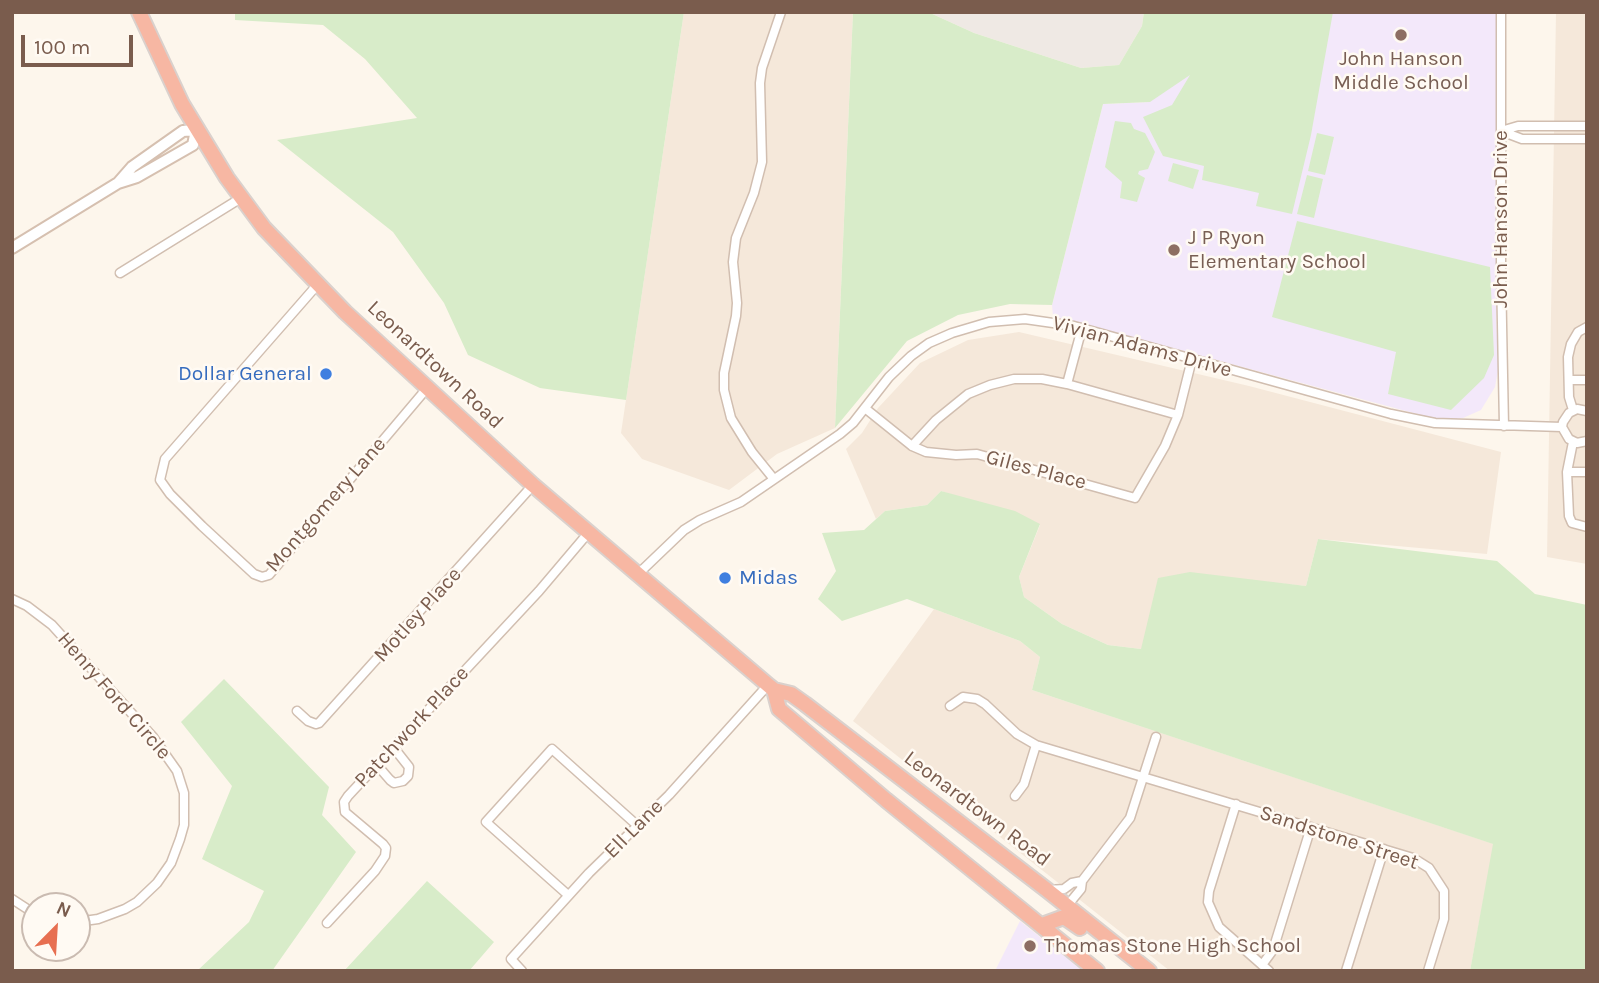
<!DOCTYPE html>
<html>
<head>
<meta charset="utf-8">
<style>
	body { margin:0 }
	#map { position:relative; width:1599px; height:983px; overflow:hidden; background:#fdf6ec; font-family:Karla,sans-serif }
	canvas { display:block }
	.frame { position:absolute; inset:0; border:14px solid #7a5c4d; pointer-events:none }
	.north { position:absolute; left:21px; top:892px; width:70px; height:70px; box-sizing:border-box; background:#fffaf3; border:2px solid #cabbb1; border-radius:50%; rotate:24deg; font-size:19px; font-weight:700; line-height:28px; text-align:center; color:#7a5c4d }
	.north::after { content:''; display:block; margin:auto; width:24px; height:32px; background:#e76f51; clip-path:polygon(50% 0,100% 100%,50% 72%,0 100%) }
	.scale { position:absolute; left:21px; top:35px; width:112px; height:32px; box-sizing:border-box; border:4px solid #7a5c4d; border-top:0; padding-left:9px; font-size:21px; line-height:24px; white-space:nowrap; color:#7a5c4d; -webkit-text-stroke:5px #fffaf3; paint-order:stroke }
</style>
</head>
<body>
<div id="map">
<canvas width="1599" height="983"></canvas>
<div class="frame"></div>
<div class="north">N</div>
<div class="scale">100 m</div>
</div>
<script>
const g = document.querySelector('canvas').getContext('2d');
g.lineJoin = 'round';
function fillPath(path, color) {
  g.fillStyle = color;
  g.fill(path, 'evenodd');
}
function poly(rows) {
  const path = new Path2D();
  for (const r of rows) {
    path.moveTo(r[0], r[1]);
    for (let i = 2; i < r.length; i += 2) path.lineTo(r[i], r[i + 1]);
  }
  return path;
}
function trace(path, color, width, dash) {
  g.strokeStyle = color;
  g.lineWidth = width;
  g.lineCap = dash ? 'butt' : 'round';
  g.setLineDash(dash || []);
  g.stroke(path);
}
function drawText(font, color, halo, rows, align = 'center') {
  g.font = font + ' Karla,sans-serif';
  g.lineWidth = 5;
  g.setLineDash([]);
  g.textBaseline = 'middle';
  g.strokeStyle = halo;
  g.fillStyle = color;
  for (const [text, x, y, turn = 0] of rows) {
    g.save();
    g.translate(x, y);
    g.rotate((+turn || 0) * Math.PI / 180);
    g.textAlign = isNaN(turn) ? turn : align;
    if (halo) g.strokeText(text, 0, 0);
    g.fillText(text, 0, 0);
    g.restore();
  }
}
const residential = poly([
	[684,12,853,12,835,428,777,454,729,490,642,459,621,433],
	[1556,12,1587,12,1587,564,1547,557],
	[1019,332,1249,386,1501,452,1487,554,1318,539,1306,586,1266,582,1141,649,1108,645,1062,624,1024,597,1019,577,1040,525,941,491,927,505,885,511,876,519,846,449,862,433,878,408,920,363,968,340],
	[934,609,1020,641,1040,657,1032,690,1494,844,1470,971,1170,971,853,721]
]);
const industrial = poly([
	[928,12,1144,12,1142,26,1119,65,1081,68,974,33]
]);
const education = poly([
	[1210,12,1497,12,1496,322,1499,365,1495,387,1481,410,1463,418,1443,421,1053,316,1052,305,1103,104,1150,102],
	[1020,921,1083,971,995,971]
]);
const green = poly([
	[235,12,684,12,626,400,540,388,468,355,444,303,393,232,277,140,417,118,365,59,323,25,235,20],
	[853,12,928,12,974,33,1081,68,1119,65,1142,26,1144,12,1333,12,1311,135,1292,214,1256,206,1259,193,1202,180,1204,166,1163,156,1143,117,1172,105,1190,75,1150,102,1103,104,1052,305,1010,304,958,315,907,341,835,428],
	[1115,121,1131,123,1134,129,1145,133,1155,152,1148,169,1139,171,1138,174,1145,178,1137,202,1120,198,1122,182,1105,167],
	[1317,133,1334,137,1325,175,1308,171],
	[1173,163,1199,170,1193,189,1168,181],
	[1307,175,1323,179,1314,218,1297,214],
	[1297,221,1490,267,1494,355,1484,378,1451,410,1388,394,1396,352,1272,317],
	[941,491,1015,511,1040,524,1019,577,1024,597,1062,624,1108,645,1141,649,1158,578,1190,572,1306,586,1318,539,1497,561,1535,594,1587,605,1587,971,1470,971,1493,844,1032,690,1040,657,1020,641,907,599,842,621,818,599,836,571,822,533,864,530,885,511,927,505],
	[224,679,329,787,322,815,356,852,272,971,197,971,249,922,264,891,202,859,232,786,181,722],
	[427,881,494,942,469,971,344,971]
]);
const street = poly([
	[1501,12,1501,273,1504,426],
	[1587,126,1518,126,1501,131,1522,139,1587,139],
	[120,273,241,198],
	[318,284,165,459,160,480,170,494,202,526,254,574,262,577,269,575,428,387],
	[1569,380,1587,380],
	[1067,384,1082,328],
	[866,409,912,446,926,452,956,455,977,454,1135,498,1165,446,1178,415,1192,359],
	[1573,410,1569,397,1568,357,1571,344,1578,332,1587,327],
	[1587,411,1577,409,1569,413,1563,422,1562,427,1569,439,1577,443,1587,441],
	[1573,442,1567,472,1569,516,1572,523,1587,527],
	[912,446,936,420,968,394,990,385,1014,379,1042,379,1067,384,1178,415],
	[1567,472,1587,472],
	[773,478,752,452,731,418,724,390,724,373,736,316,737,303,733,262,736,238,754,193,762,162,760,83,762,68,781,12],
	[637,575,684,530,700,520,741,502,840,434,853,423,889,377,911,356,929,343,952,333,989,322,1025,319,1074,326,1391,414,1435,423,1562,427],
	[12,599,27,606,52,625,153,737,177,771,184,793,184,825,180,839,171,863,157,883,137,902,125,909,98,919,77,922],
	[950,706,963,697,977,699,985,704,1017,734,1036,745,1413,858,1429,868,1444,891,1444,919,1428,971],
	[297,711,308,721,316,724,319,723,533,485],
	[377,765,390,780,394,783,403,781,408,776,409,767,394,748],
	[1015,796,1024,784,1036,745],
	[1236,804,1209,891,1208,902,1219,927,1269,971],
	[1048,890,1064,889,1072,883,1082,881],
	[568,895,486,822,552,749,639,827],
	[12,899,35,914],
	[1067,906,1081,889,1082,881,1130,818,1156,737],
	[327,923,375,871,385,856,386,848,383,844,345,812,344,802,348,796,539,591,589,532],
	[1262,965,1273,950,1311,827],
	[522,971,511,959,589,873,669,795,768,685],
	[1346,971,1384,849]
]);
const secondary = poly([
	[12,248,118,183,132,167,183,131,196,130,193,145,137,177,118,183]
]);
const highway = poly([
	[139,12,182,104,227,178,264,228,345,312,533,485,768,685,774,690,791,694,805,704,1047,890,1149,971],
	[774,690,779,709,886,800,1097,971],
	[1042,925,1064,917,1080,928]
]);
const markers = [
	[1401,35,7,"#8d6e63"],
	[1174,250,7,"#8d6e63"],
	[326,374,7,"#3f7fe0"],
	[725,578,7,"#3f7fe0"],
	[1030,946,7,"#8d6e63"]
];
const educationNames = [
	["John Hanson",1401,59,"center"],
	["Middle School",1401,83,"center"],
	["J P Ryon",1188,238],
	["Elementary School",1188,262],
	["Thomas Stone High School",1044,946]
];
const streetNames = [
	["John Hanson Drive",1501,219,-90],
	["Vivian Adams Drive",1142,347,15],
	["Leonardtown Road",435,365,43],
	["Giles Place",1036,470,15],
	["Montgomery Lane",326,505,-49],
	["Motley Place",418,615,-48],
	["Henry Ford Circle",114,696,49],
	["Patchwork Place",412,727,-47],
	["Leonardtown Road",977,809,37],
	["Ell Lane",634,829,-45],
	["Sandstone Street",1339,838,18]
];
const shopNames = [
	["Dollar General",312,374],
	["Midas",739,578,"left"]
];
fillPath(residential, '#f5e8da');
fillPath(industrial, '#efe9e4');
fillPath(education, '#f3e8fa');
fillPath(green, '#d8ecc9');
trace(street, '#d1beb0', 11);
trace(secondary, '#d6c0b0', 14);
trace(highway, '#dad1cd', 18);
trace(street, '#fff', 8);
trace(secondary, '#fff', 10);
trace(highway, '#f7b7a3', 14);
for (const [x, y, r, color] of markers) {
  const dot = new Path2D();
  dot.arc(x, y, r, 0, 2 * Math.PI);
  g.fillStyle = color;
  g.fill(dot);
  trace(dot, '#fffaf3', 2.5);
}
drawText('21px', '#785e54', '#fffaf3', educationNames, 'left');
drawText('21px', '#7a5c4d', '#fffaf3', streetNames);
drawText('21px', '#366cbe', '#fffaf3', shopNames, 'right');
</script>
</body>
</html>
